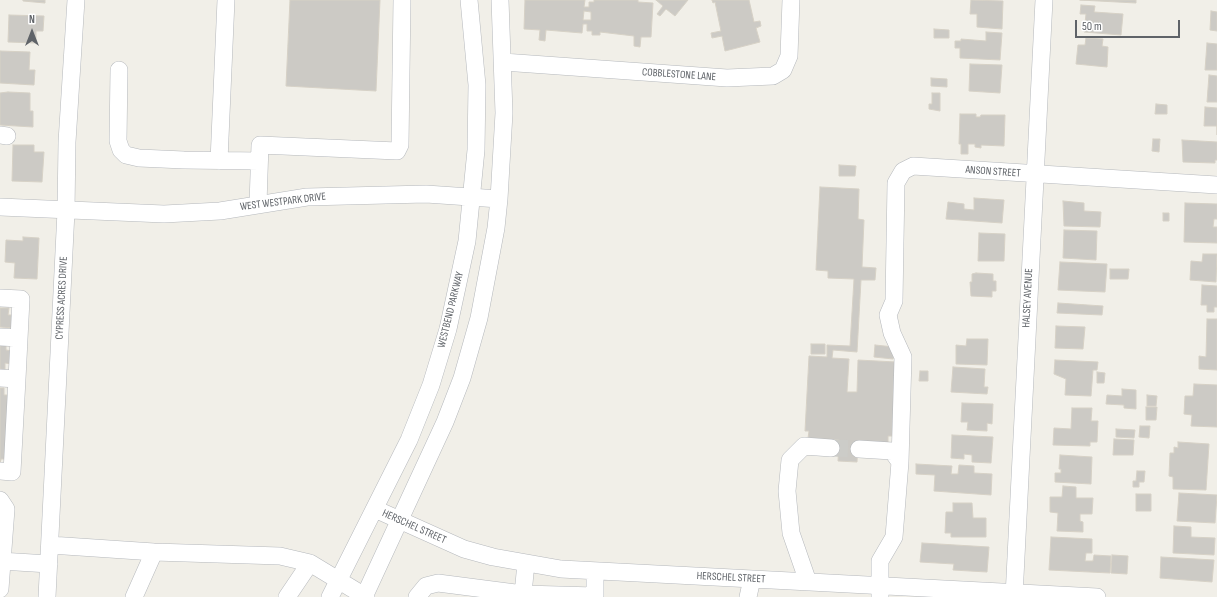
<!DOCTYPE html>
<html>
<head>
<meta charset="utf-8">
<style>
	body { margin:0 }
	#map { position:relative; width:1217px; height:597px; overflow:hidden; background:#f1efe8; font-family:"Sofia Sans Condensed",sans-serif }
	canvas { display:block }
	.north { position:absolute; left:12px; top:12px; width:40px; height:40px; -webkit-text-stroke:3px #fff; paint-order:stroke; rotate:0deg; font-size:11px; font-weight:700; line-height:16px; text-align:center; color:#5f6368 }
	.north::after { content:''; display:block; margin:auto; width:14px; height:18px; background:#5f6368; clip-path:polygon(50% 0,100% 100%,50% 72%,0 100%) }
	.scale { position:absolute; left:1075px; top:20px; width:105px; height:18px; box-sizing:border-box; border:2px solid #5f6368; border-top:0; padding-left:5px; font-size:12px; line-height:14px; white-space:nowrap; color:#5f6368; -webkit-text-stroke:3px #fff; paint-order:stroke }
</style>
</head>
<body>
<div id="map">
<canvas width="1217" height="597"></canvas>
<div class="north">N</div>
<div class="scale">50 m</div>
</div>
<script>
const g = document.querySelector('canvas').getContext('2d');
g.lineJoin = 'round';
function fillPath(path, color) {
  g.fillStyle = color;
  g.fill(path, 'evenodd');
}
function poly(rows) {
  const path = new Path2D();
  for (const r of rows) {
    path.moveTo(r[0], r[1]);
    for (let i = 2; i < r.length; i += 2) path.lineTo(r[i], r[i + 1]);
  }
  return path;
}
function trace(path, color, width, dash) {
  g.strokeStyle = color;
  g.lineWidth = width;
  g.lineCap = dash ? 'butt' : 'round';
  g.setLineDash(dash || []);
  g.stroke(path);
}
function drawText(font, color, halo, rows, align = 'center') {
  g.font = font + ' "Sofia Sans Condensed",sans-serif';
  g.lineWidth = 3.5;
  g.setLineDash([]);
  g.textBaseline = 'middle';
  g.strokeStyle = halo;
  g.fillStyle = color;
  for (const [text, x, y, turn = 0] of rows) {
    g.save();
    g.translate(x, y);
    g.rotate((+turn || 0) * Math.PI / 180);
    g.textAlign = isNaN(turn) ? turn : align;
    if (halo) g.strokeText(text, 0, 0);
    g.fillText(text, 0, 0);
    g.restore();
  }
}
const building = poly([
	[23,0,45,0,45,3,23,1,23,0],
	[290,0,380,0,376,91,286,86,290,0],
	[525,0,585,0,584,7,589,7,589,2,594,2,594,0,638,0,638,2,653,3,651,37,641,37,640,47,634,46,634,36,600,32,600,35,592,35,592,31,587,31,587,24,583,24,582,33,546,30,545,41,539,40,540,30,524,29,525,0],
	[584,11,591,12,591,20,583,20,584,11],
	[656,0,688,0,675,16,666,9,660,16,657,14,663,6,656,0],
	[712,0,749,0,754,22,760,21,761,26,756,28,760,42,725,51,722,36,712,38,711,33,721,31,715,2,713,3,712,0],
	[971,0,1003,1,1002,29,977,27,977,14,970,14,971,0],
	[1080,0,1136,0,1136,3,1080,0],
	[1081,5,1095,6,1094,12,1123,14,1121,35,1084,32,1086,14,1080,14,1081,5],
	[1211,11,1217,12,1217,31,1210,30,1211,11],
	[9,15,44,16,43,31,36,31,36,43,8,42,9,15],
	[934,29,949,30,949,38,934,38,934,29],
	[986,32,1002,33,1000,60,960,58,960,48,955,48,955,41,961,41,961,39,986,41,986,32],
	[1086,38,1103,39,1102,46,1108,47,1107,67,1076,64,1078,45,1085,45,1086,38],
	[1207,43,1217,44,1217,70,1205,70,1207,43],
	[0,51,30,52,29,70,35,70,34,85,0,83,0,51],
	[970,64,1002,65,1000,93,969,91,970,64],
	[1209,75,1217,76,1217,102,1207,102,1209,75],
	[931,78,947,79,947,87,931,86,931,78],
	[8,92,30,93,30,111,33,111,33,127,0,125,0,93,8,92],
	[932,93,940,93,940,111,929,109,929,104,932,104,932,93],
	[1156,104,1167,105,1167,114,1155,114,1156,104],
	[1205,107,1217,108,1217,135,1217,126,1204,126,1205,107],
	[960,114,976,114,976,117,980,117,981,115,1005,115,1004,146,981,145,981,148,975,147,975,144,968,144,968,154,961,154,961,144,959,144,960,114],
	[1153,139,1160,139,1159,152,1152,151,1153,139],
	[1182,140,1217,142,1217,160,1215,160,1215,163,1183,162,1182,140],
	[13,145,34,145,34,152,44,152,42,182,12,181,13,145],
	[839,165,856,166,855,176,839,176,839,165],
	[820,187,859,189,858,219,864,220,862,267,876,268,875,280,861,280,857,352,833,350,832,358,849,359,847,392,857,392,858,360,896,362,892,436,888,436,888,443,858,441,857,462,838,461,839,440,808,438,809,431,805,431,809,356,827,357,827,345,850,346,854,279,828,278,828,271,816,270,820,187],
	[974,198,1004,200,1002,223,946,219,948,202,964,204,964,209,974,210,974,198],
	[1063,201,1084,203,1084,211,1101,212,1100,227,1064,226,1063,201],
	[1185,203,1217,204,1217,219,1214,219,1213,227,1217,227,1217,243,1184,242,1185,203],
	[1163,213,1169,213,1169,221,1163,221,1163,213],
	[1064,230,1097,231,1096,260,1063,258,1064,230],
	[979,233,1005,234,1004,261,978,261,979,233],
	[23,237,39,238,37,279,14,278,15,263,5,262,6,240,23,241,23,237],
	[1203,254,1217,254,1216,282,1190,280,1191,261,1202,262,1203,254],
	[1060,262,1107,264,1105,292,1058,290,1060,262],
	[1110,269,1129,269,1128,279,1110,279,1110,269],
	[976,273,993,274,993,281,996,281,996,291,992,291,992,297,971,296,970,282,972,282,972,274,976,273],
	[1202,285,1217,286,1217,307,1214,307,1214,312,1207,312,1207,305,1201,305,1202,285],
	[1058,303,1103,306,1102,315,1057,313,1058,303],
	[0,308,9,308,8,315,15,315,14,328,0,327,0,308],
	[1207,319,1217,319,1217,370,1199,369,1199,356,1206,357,1207,319],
	[1056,326,1085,327,1083,349,1055,348,1056,326],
	[967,339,988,339,987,365,956,364,956,345,966,346,967,339],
	[0,344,6,344,6,350,13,351,12,364,5,363,5,370,0,369,0,344],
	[811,344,825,344,825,354,811,354,811,344],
	[875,345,894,347,893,359,874,357,875,345],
	[1055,360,1098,362,1097,370,1093,370,1091,396,1065,395,1066,379,1054,374,1055,360],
	[953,367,985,369,984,387,988,387,987,394,951,392,953,367],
	[920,371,928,371,928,381,919,381,920,371],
	[1097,372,1105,373,1104,383,1097,383,1097,372],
	[1194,384,1217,385,1217,427,1191,426,1192,415,1184,414,1185,396,1193,396,1194,384],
	[0,388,4,388,4,395,10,395,7,459,1,459,0,464,0,388],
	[1122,389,1136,390,1136,409,1124,408,1124,405,1106,404,1107,395,1122,396,1122,389],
	[1147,395,1157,396,1156,406,1147,406,1147,395],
	[962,403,993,404,992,424,987,423,987,431,967,430,968,422,961,422,962,403],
	[1146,407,1157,407,1156,420,1146,420,1146,407],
	[1072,408,1092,408,1091,421,1098,421,1097,442,1090,442,1090,446,1053,445,1054,428,1071,429,1072,408],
	[1140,426,1150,426,1149,438,1139,437,1140,426],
	[1116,429,1135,430,1134,438,1116,437,1116,429],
	[952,435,993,437,991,463,972,462,972,455,964,454,964,459,951,458,952,435],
	[1114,439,1134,440,1133,455,1113,455,1114,439],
	[1178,442,1209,444,1206,490,1173,489,1173,477,1169,476,1170,453,1174,453,1174,447,1178,448,1178,442],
	[1060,455,1092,457,1091,484,1055,482,1055,473,1061,473,1061,469,1059,469,1060,455],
	[916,464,952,466,951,474,958,474,959,465,974,466,974,473,992,474,991,495,934,491,935,475,916,474,916,464],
	[1137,471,1145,471,1144,482,1139,482,1139,487,1133,487,1133,481,1136,481,1137,471],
	[1063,486,1076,487,1076,498,1093,498,1092,514,1080,514,1080,521,1083,522,1083,532,1057,531,1058,513,1050,512,1050,497,1062,497,1063,486],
	[1179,493,1217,495,1215,523,1177,521,1179,493],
	[1136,494,1151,494,1151,511,1136,511,1136,494],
	[953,503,972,503,973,518,986,518,986,537,951,537,951,533,945,533,946,512,953,512,953,503],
	[1174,526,1191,527,1191,537,1215,538,1214,555,1173,553,1174,526],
	[1051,537,1092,539,1092,553,1086,553,1085,561,1093,561,1094,555,1111,556,1110,573,1049,570,1051,537],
	[922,543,989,547,987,572,953,570,954,564,920,562,922,543],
	[1112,555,1128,556,1127,574,1111,573,1112,555],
	[1161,557,1214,560,1212,582,1160,578,1161,557]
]);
const minorTunnel = poly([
	[831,448,859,449]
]);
const minor = poly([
	[503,62,727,78,773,76,783,70,789,56,791,0],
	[119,70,118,141,121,150,126,155,139,158,184,160,259,161],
	[0,135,7,136],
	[219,161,226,0],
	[258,204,260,145,397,151,400,145,402,0],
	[0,207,164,214,220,211,307,197,426,194,499,199],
	[0,298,21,299,17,379,0,378],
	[0,337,19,338],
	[859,449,892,451,900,462,894,537,880,561,880,597],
	[900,462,903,357,892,333,888,315,894,301,896,183,903,171,913,166,1217,185],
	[0,471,12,472,17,379],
	[0,500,6,509,0,589],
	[375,509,464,549,493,557,561,569,1097,597],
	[50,545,154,552,280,556,310,563,366,597],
	[0,561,49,564],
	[808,582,791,533,787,491,790,460,804,446,831,448],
	[523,594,526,563],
	[47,597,66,211,67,142,76,0],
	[134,597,154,552],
	[287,597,310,563],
	[330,597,409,440,431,385,448,329,467,241,476,150,477,85,469,0],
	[364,597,445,422,462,378,479,318,496,228,499,199,504,113,500,0],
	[417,597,426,586,438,583,523,594,595,596,595,571],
	[748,597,752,579],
	[1014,597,1044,0]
]);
const streetNames = [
	["COBBLESTONE LANE",679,75,4],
	["ANSON STREET",993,172,4],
	["WEST WESTPARK DRIVE",283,202,-7],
	["CYPRESS ACRES DRIVE",62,298,-87],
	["HALSEY AVENUE",1028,298,-87],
	["WESTBEND PARKWAY",451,310,-76],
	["HERSCHEL STREET",414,527,24],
	["HERSCHEL STREET",731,578,3]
];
fillPath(building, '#cccac5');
trace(building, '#d6d1c6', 1);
trace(minorTunnel, '#ccccc8', 17, [17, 8]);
trace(minor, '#b5b8bc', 18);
trace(minor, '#fff', 17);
drawText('11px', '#5f6368', '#fff', streetNames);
</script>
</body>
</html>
